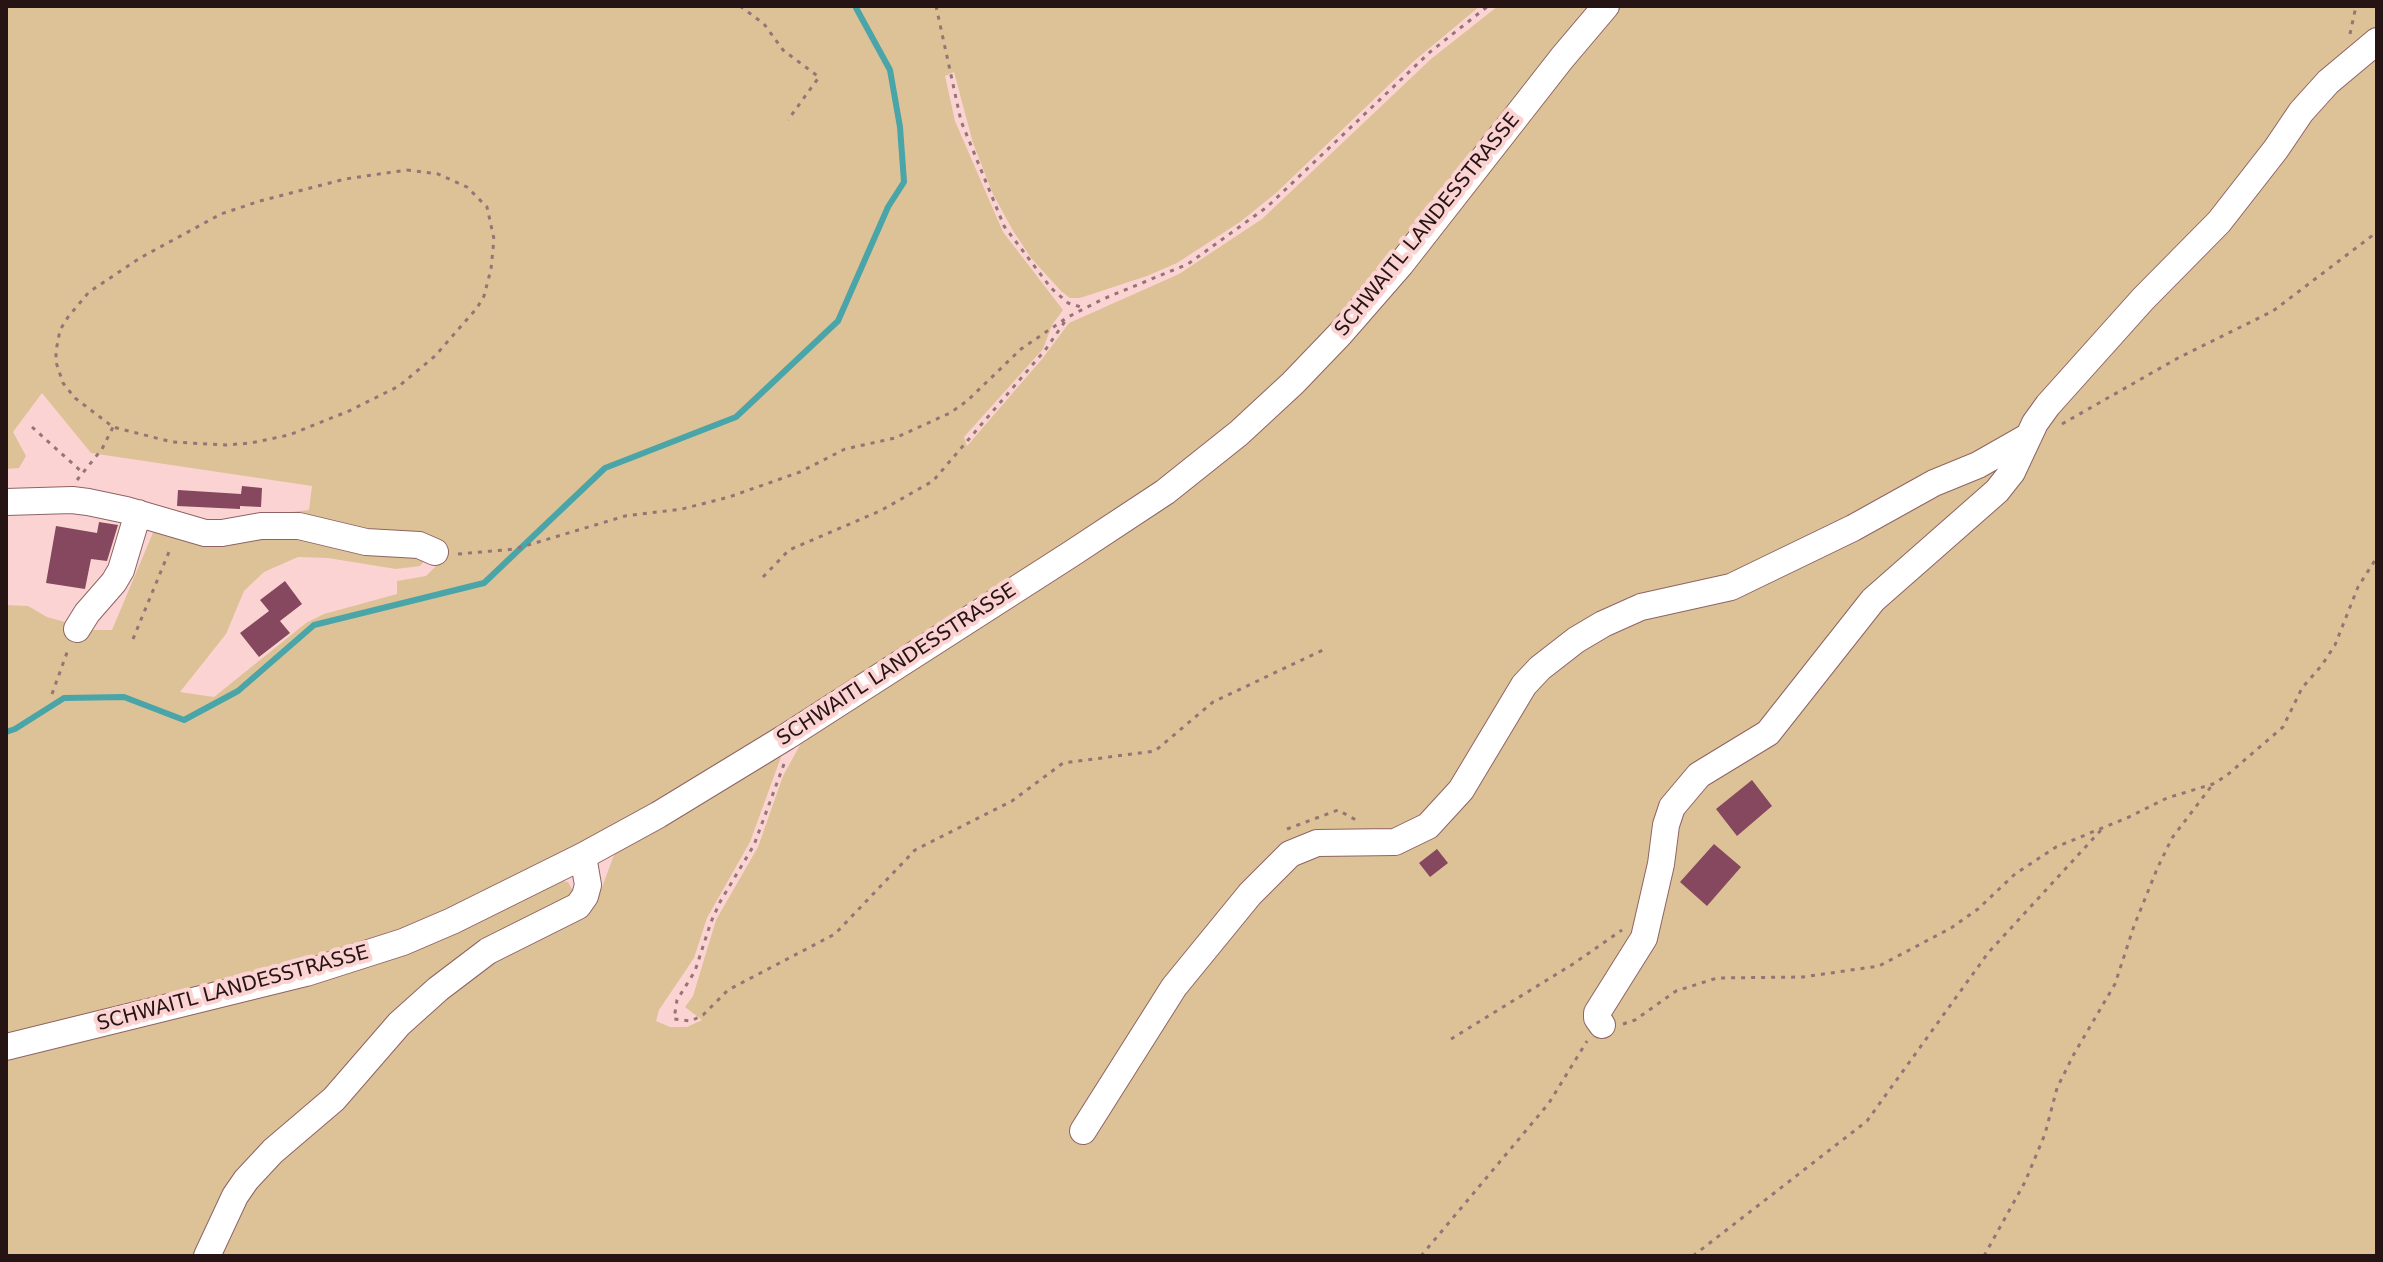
<!DOCTYPE html>
<html>
<head>
<meta charset="utf-8">
<style>
	body { margin:0 }
	#map { position:relative; width:2383px; height:1262px; overflow:hidden; background:#fcd3d3; font-family:"DejaVu Sans",sans-serif }
	canvas { display:block }
	.frame { position:absolute; inset:0; border:8px solid #261415; pointer-events:none }
</style>
</head>
<body>
<div id="map">
<canvas width="2383" height="1262"></canvas>
<div class="frame"></div>
</div>
<script>
const g = document.querySelector('canvas').getContext('2d');
g.lineJoin = 'round';
function fillPath(path, color) {
  g.fillStyle = color;
  g.fill(path, 'evenodd');
}
function poly(rows) {
  const path = new Path2D();
  for (const r of rows) {
    path.moveTo(r[0], r[1]);
    for (let i = 2; i < r.length; i += 2) path.lineTo(r[i], r[i + 1]);
  }
  return path;
}
function trace(path, color, width, dash) {
  g.strokeStyle = color;
  g.lineWidth = width;
  g.lineCap = dash ? 'butt' : 'round';
  g.setLineDash(dash || []);
  g.stroke(path);
}
function drawText(font, color, halo, rows, align = 'center') {
  g.font = font + ' "DejaVu Sans",sans-serif';
  g.lineWidth = 8;
  g.setLineDash([]);
  g.textBaseline = 'middle';
  g.strokeStyle = halo;
  g.fillStyle = color;
  for (const [text, x, y, turn = 0] of rows) {
    g.save();
    g.translate(x, y);
    g.rotate((+turn || 0) * Math.PI / 180);
    g.textAlign = isNaN(turn) ? turn : align;
    if (halo) g.strokeText(text, 0, 0);
    g.fillText(text, 0, 0);
    g.restore();
  }
}
const green = poly([
	[6,6,1480,6,1414,61,1276,193,1240,222,1177,263,1147,276,1080,298,1070,298,1061,291,1031,258,1012,229,993,194,973,143,954,72,945,76,955,121,1003,232,1063,310,1052,325,1043,349,964,437,967,446,1042,359,1069,323,1179,274,1262,219,1431,59,1498,6,1592,6,1374,279,1286,376,1160,484,653,806,448,912,357,947,6,1037,6,605,28,606,47,617,93,630,112,630,157,523,251,531,426,559,420,566,396,569,328,558,298,557,264,572,244,591,226,634,180,692,214,697,306,623,324,614,397,594,397,581,426,576,440,562,394,535,266,515,309,510,312,486,91,453,42,393,13,432,26,456,19,468,6,469],
	[1619,6,2377,6,2377,1256,215,1256,242,1200,444,995,524,941,584,919,595,906,614,855,626,844,781,750,781,757,750,842,707,918,694,958,659,1010,656,1021,670,1027,687,1027,702,1020,685,1007,693,996,716,920,758,847,783,776,806,734,1246,440],
	[562,881,568,882,574,893,415,999,199,1256,6,1256,6,1057]
]);
const stream = poly([
	[6,732,15,729,64,698,124,697,184,720,238,691,314,625,484,583,605,468,736,417,838,321,888,207,904,182,900,127,890,70,855,6]
]);
const building = poly([
	[242,486,262,488,261,507,240,506,240,509,177,506,178,490,241,494],
	[99,522,118,525,107,561,91,559,85,589,46,583,56,526,97,533],
	[285,581,302,604,280,621,290,633,259,657,240,633,269,611,260,600],
	[1752,780,1772,806,1737,836,1716,809],
	[1714,844,1741,867,1707,906,1680,882],
	[1437,849,1448,863,1430,877,1419,863]
]);
const path = poly([
	[740,6,764,24,783,50,819,77,788,120],
	[936,6,961,121,1004,226,1051,288,1068,303,1084,308],
	[2350,34,2356,6],
	[407,170,438,174,467,187,487,207,494,239,491,269,484,296,477,308,435,356,399,386,349,411,289,435,251,443,226,445,172,442,113,427,75,398,63,383,56,362,56,351,60,330,68,317,89,292,140,258,221,214,260,201,345,179,407,170],
	[2062,424,2178,358,2273,311,2377,232],
	[32,427,83,473],
	[77,480,102,449,113,427],
	[458,554,515,549,625,516,682,509,729,497,800,472,845,449,895,438,950,413,967,401,1021,349,1068,317,1103,299,1188,264,1267,207,1430,52,1488,6],
	[763,577,789,550,880,511,933,481,1046,349,1066,320],
	[133,639,171,547],
	[52,694,69,647],
	[784,764,754,845,720,902,711,922,695,971,677,1000,674,1019,691,1021,703,1015,728,990,835,934,915,850,1012,801,1063,763,1155,751,1213,702,1325,649],
	[1287,829,1338,810,1356,820],
	[1623,1024,1635,1020,1676,991,1717,978,1803,977,1879,966,1951,928,1978,909,2015,874,2056,847,2129,817,2167,798,2213,784,2226,776,2283,727,2302,688,2322,665,2335,645,2358,587,2377,557],
	[1451,1039,1573,964,1622,930],
	[1421,1256,1549,1103,1587,1041],
	[1693,1256,1867,1121,1988,953,2102,829],
	[1984,1256,2025,1182,2045,1134,2057,1088,2074,1054,2115,984,2134,926,2157,869,2172,838,2213,784]
]);
const minor = poly([
	[6,502,72,500,88,502,126,510,205,533,222,533,261,526,299,526,366,542,419,545,435,552],
	[77,629,87,613,114,582,121,570,138,513],
	[1602,1025,1597,1018,1597,1013,1644,938,1661,864,1666,825,1672,807,1699,775,1768,733,1873,600,1997,491,2012,472,2035,423,2048,405,2143,299,2219,222,2276,149,2301,112,2328,82,2377,41],
	[6,1047,306,973,403,942,452,921,583,856,658,815,786,737,1071,554,1165,492,1239,433,1293,383,1340,334,1401,264,1562,58,1606,6],
	[1083,1131,1174,987,1250,894,1290,854,1317,843,1395,842,1428,826,1461,790,1524,685,1540,668,1576,640,1603,624,1641,607,1731,587,1853,528,1934,483,1978,465,2029,436],
	[207,1256,235,1196,246,1180,273,1151,334,1099,399,1024,438,989,488,951,578,906,585,896,588,885,583,856]
]);
const streetNames = [
	["SCHWAITL LANDESSTRASSE",1428,225,-51],
	["SCHWAITL LANDESSTRASSE",897,665,-33],
	["SCHWAITL LANDESSTRASSE",233,989,-15]
];
fillPath(green, '#ddc297');
trace(stream, '#49a5a8', 6);
fillPath(building, '#85485e');
trace(minor, '#8f6364', 28);
trace(path, '#937576', 3, [4, 6]);
trace(minor, '#fff', 26);
drawText('20px', '#261415', '#fcd3d3', streetNames);
</script>
</body>
</html>
